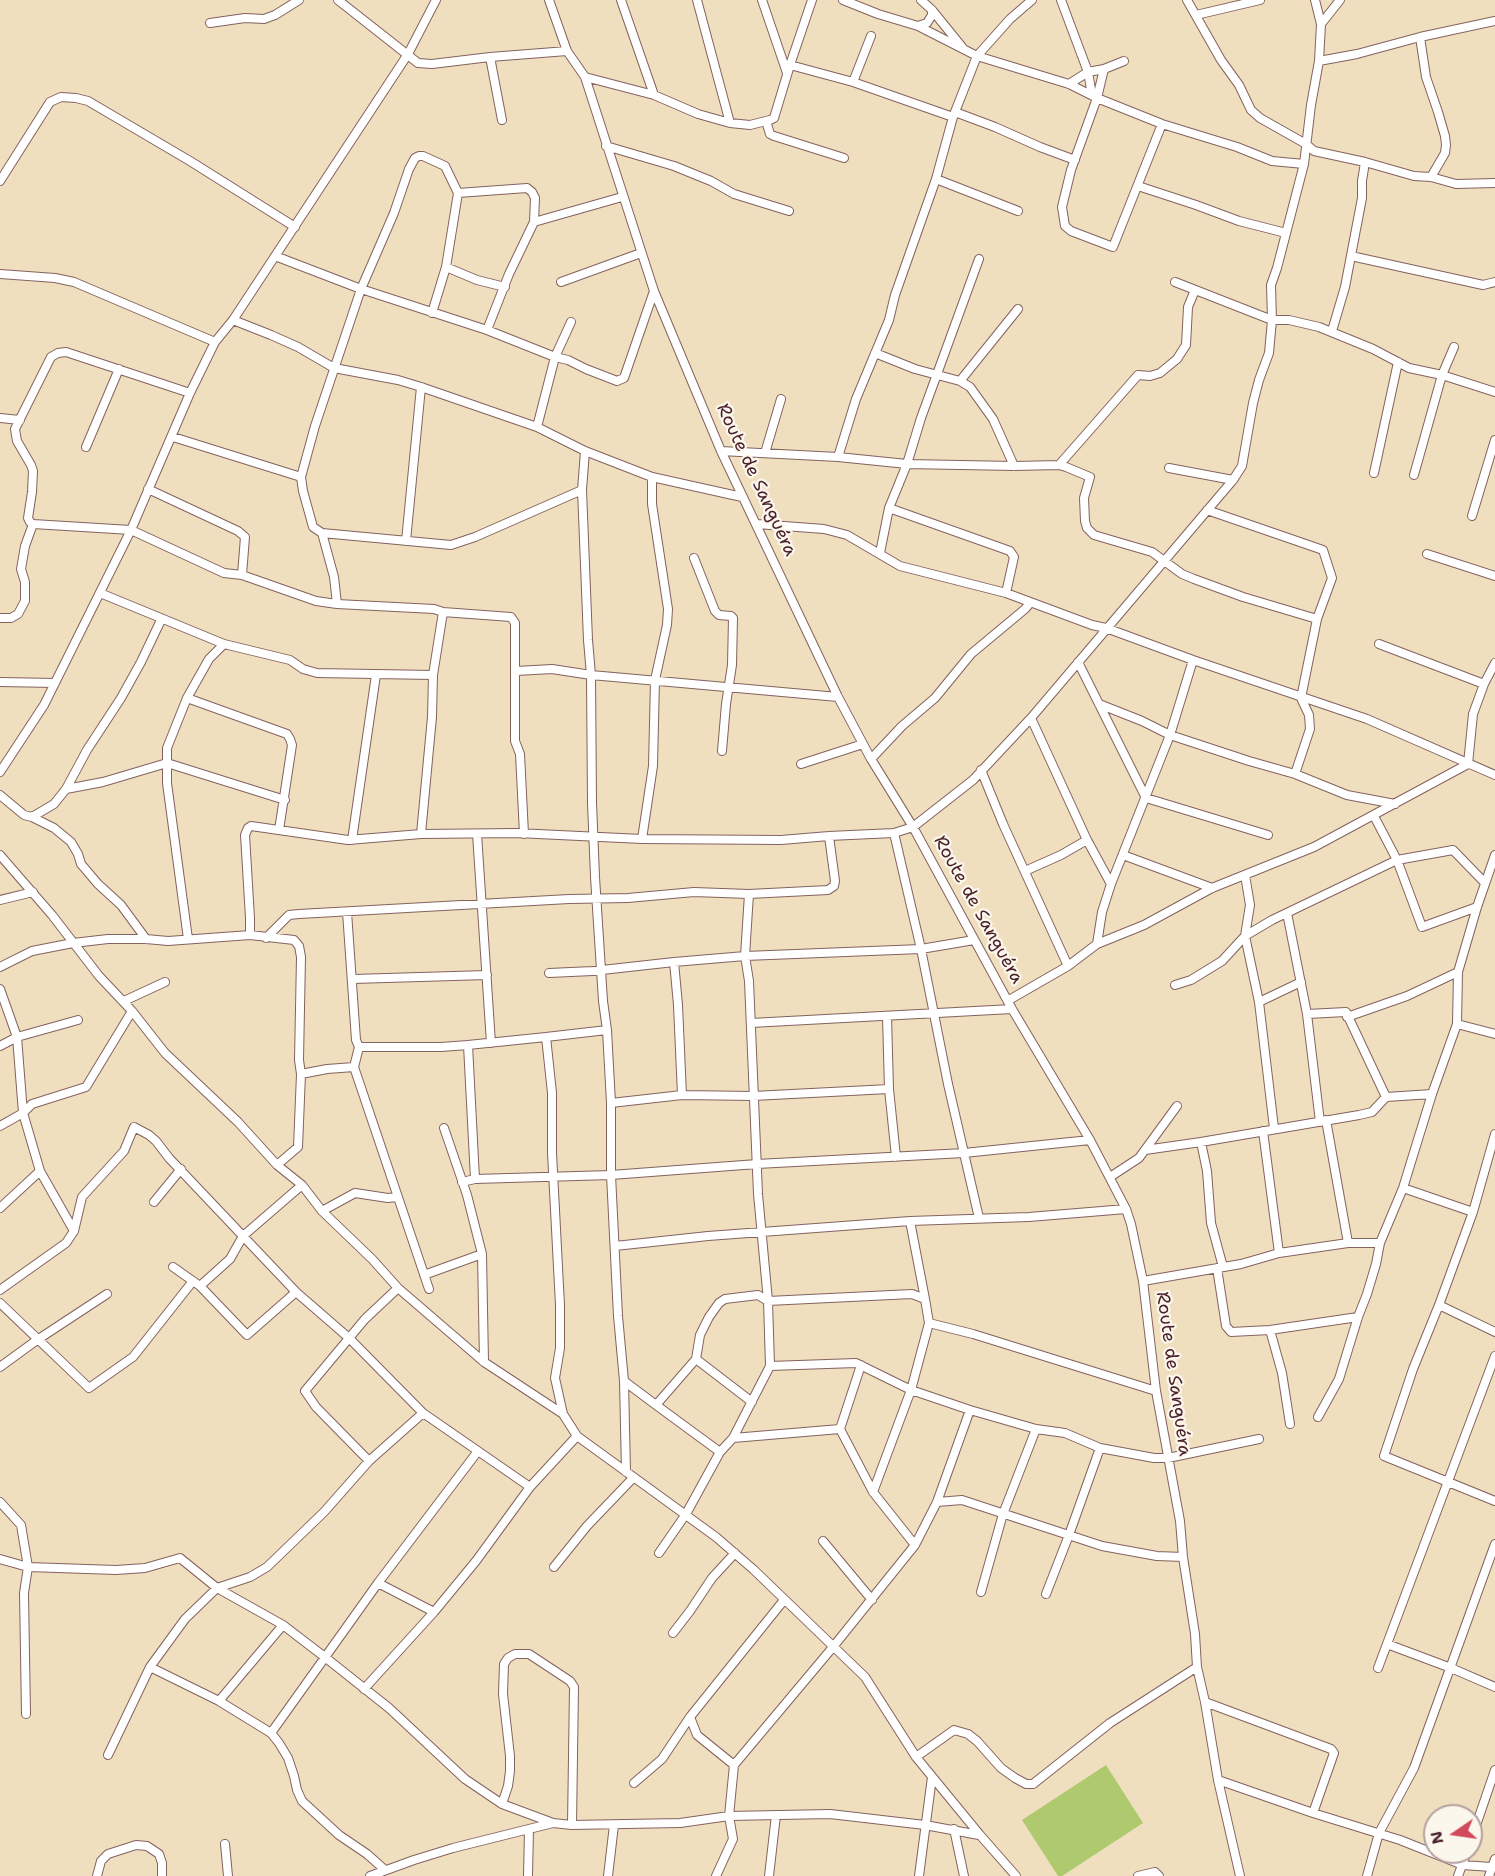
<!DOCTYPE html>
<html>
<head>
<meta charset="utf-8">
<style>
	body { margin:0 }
	#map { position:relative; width:1495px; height:1876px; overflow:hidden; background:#f0dfbf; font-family:"Shantell Sans",sans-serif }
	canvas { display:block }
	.north { position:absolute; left:1423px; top:1804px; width:60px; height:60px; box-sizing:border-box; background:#fbf7ec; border:2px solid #b4a19f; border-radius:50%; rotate:257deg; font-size:16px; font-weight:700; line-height:24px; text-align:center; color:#4a1f2b }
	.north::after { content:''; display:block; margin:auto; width:21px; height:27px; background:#d1495b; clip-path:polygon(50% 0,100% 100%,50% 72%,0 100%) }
</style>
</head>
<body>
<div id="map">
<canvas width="1495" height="1876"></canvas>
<div class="north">N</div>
</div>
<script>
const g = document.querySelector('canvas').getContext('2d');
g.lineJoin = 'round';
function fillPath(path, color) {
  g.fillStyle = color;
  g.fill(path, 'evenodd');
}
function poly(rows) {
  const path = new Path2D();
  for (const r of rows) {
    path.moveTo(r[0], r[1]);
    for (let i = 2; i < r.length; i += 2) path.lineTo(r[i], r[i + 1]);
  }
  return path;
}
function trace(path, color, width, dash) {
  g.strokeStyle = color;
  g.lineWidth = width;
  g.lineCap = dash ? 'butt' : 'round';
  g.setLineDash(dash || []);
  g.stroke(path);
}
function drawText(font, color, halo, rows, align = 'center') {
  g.font = font + ' "Shantell Sans",sans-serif';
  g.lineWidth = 4.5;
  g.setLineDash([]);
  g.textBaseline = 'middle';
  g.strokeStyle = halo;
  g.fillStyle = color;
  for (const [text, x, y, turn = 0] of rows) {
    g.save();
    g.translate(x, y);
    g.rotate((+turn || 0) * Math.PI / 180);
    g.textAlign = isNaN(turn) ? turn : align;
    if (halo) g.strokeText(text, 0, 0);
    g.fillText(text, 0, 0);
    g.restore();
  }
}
const green = poly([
	[1106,1765,1143,1823,1062,1876,1058,1876,1022,1820]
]);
const minor = poly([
	[338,0,418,63,432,64,490,57,567,51],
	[549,0,567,51,585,77,654,291,721,451,838,697,871,759,913,827,1012,1009,1090,1140,1126,1209,1131,1224,1143,1281,1156,1391,1180,1521,1183,1557,1195,1634,1197,1667,1205,1702,1218,1780,1240,1876],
	[621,0,654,95],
	[697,0,730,123],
	[762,0,787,73],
	[843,0,878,14,918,26,977,56,1069,84,1097,98,1162,124,1237,147,1272,161,1304,164],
	[921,0,932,10,962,47],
	[1061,0,1088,72,1092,95],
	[1187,0,1221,60,1239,85,1251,110,1260,118,1306,144,1314,151,1365,162,1414,176,1431,177,1456,184,1495,183],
	[1315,0,1321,24],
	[1196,15,1260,0],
	[210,23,245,18,264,19,275,15,299,0],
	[918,26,927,23,932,15,932,10],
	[1420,37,1426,77,1438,112,1445,136,1446,145,1445,153,1431,177],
	[490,57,502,120],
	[1319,61,1357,54,1420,37,1495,21],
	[790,65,853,82,953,117],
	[1104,69,1097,98,1071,170,1062,207,1065,226,1071,231,1113,247,1162,124],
	[585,77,654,95,698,114,730,123,750,125,770,120,774,118,790,65,812,0],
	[853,82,871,36],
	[1069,84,1088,72,1104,69,1124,61],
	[955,112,995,127,1040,147,1075,160],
	[766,121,770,134,774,136,844,158],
	[606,146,674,166,711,181,734,194,789,211],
	[936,179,1018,211],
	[0,181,50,102,61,97,76,98,88,101,190,161,295,227],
	[1138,186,1196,205,1239,221,1286,233],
	[534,222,622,197],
	[275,256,361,289,487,330,555,357,568,360,586,369,617,381,624,378,654,291],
	[1351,256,1483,285,1495,282],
	[446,267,477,280,505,287],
	[0,274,55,278,74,282,215,342],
	[561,282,641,253],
	[1175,282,1272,320,1289,320,1319,327,1373,349,1409,368,1442,375,1454,347],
	[432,313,446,267,458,193],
	[233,320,271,335,298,347,334,368,398,380,421,387,537,427,585,451,652,477,742,497],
	[487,330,509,274,534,222,535,198,532,192,527,188,458,193,445,166,423,156,419,156,415,158,409,169,394,213,361,289,315,426,301,477,303,491,313,527,322,533,451,545,475,537,582,490,585,451],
	[1332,331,1345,287,1362,198,1362,181,1365,162],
	[875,353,915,369,960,381,970,387,993,419,1014,466],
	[960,381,1018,309],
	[190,393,66,352,58,353,51,357,15,429,17,441,31,465,33,471,32,492,28,518,30,522,33,524,131,530,224,573,242,575,316,601,337,604,434,609,443,612,511,617,515,623,515,741,520,754,524,834],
	[0,418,20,420],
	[537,427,555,357,571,322],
	[173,437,301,477],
	[86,447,119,369],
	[721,451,838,457,907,464,1014,466,1059,465,1066,467,1090,477,1084,498,1085,521,1087,528,1094,535,1152,552,1182,574,1194,579,1243,597,1317,619],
	[765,453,781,399],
	[838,457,856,399,889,320,895,295,936,179,953,117,977,56,1010,19,1032,0],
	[1059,465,1138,375,1150,376,1160,373,1177,359,1186,345,1188,307,1195,290],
	[1169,468,1233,480],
	[1374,473,1398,362],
	[1414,475,1442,375,1495,392],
	[148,489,238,531,245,537,242,575],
	[582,490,588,640,591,675,592,803,595,877,603,1001,607,1030,611,1103,611,1175,618,1316,624,1381,626,1472],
	[889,508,1010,551,1014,557,1006,593],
	[1207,510,1323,550,1332,578,1317,619,1301,698,1309,715,1310,729,1295,774,1347,795,1395,804],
	[1472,516,1495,440],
	[757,524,824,529,847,535,900,566,1006,593,1092,625,1106,628,1193,660,1367,719,1495,775],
	[322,533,334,577,337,604],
	[406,541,421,387],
	[880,553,889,508,907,464,921,418,979,259],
	[1427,554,1495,576],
	[694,558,715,611,719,615,731,616,733,618,732,665,726,704,722,751],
	[100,593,224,644,290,660,303,669,317,673,433,675],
	[0,618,11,618,18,614,25,601,25,582,21,569,25,546,33,524],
	[1379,644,1484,684],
	[1078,662,1146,798,1268,835],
	[516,671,552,669,591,675,838,697],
	[0,682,55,683],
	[187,698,287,734,290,739,292,745,279,830],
	[1099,704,1142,721,1170,735,1249,761,1295,774],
	[1031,718,1087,840,1111,884],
	[871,759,902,726,935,698,971,654,1025,609,1030,603],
	[801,764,863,744],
	[981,770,1003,824,1068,966],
	[0,772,44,705,131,530,190,393,215,342,233,320,408,54,436,0],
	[66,789,103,782,167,763,285,800],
	[0,795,24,815,32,817,54,828,71,842,78,854,81,864,98,884,121,905,146,939],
	[1374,816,1397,860,1422,927,1477,907],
	[32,817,54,804,66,789,87,750,121,698,141,662,161,620],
	[894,833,921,949,948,1084,979,1218],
	[421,834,432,717,433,675,443,612],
	[477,834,491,1043],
	[642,839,653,766,655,680,667,625,668,609,652,504,652,477],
	[352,840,376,675],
	[0,855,52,915,99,976,132,1011,165,1053,238,1122,277,1165,302,1185,322,1211,372,1259,398,1288,484,1362,563,1414,577,1436,716,1537,754,1570,865,1677,916,1757,980,1835,1016,1876],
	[1123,855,1212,888],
	[1025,871,1061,855,1087,840],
	[1245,875,1250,905,1245,936,1259,1002,1274,1128],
	[0,900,33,892],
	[347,912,356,1040,359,1047,354,1067,429,1289],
	[1287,913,1307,1014,1320,1122],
	[250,935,250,918,245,835,248,828,251,826,348,840,421,834,517,833,642,839,781,840,829,836,894,833,913,827,973,780,1031,718,1233,480,1242,466,1253,403,1259,380,1269,353,1272,320,1271,285,1277,268,1304,164,1311,105,1319,61,1321,24,1340,0],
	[266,938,289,915,299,914,569,899,628,898,694,892,749,894,828,890,834,886,835,881,829,836],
	[188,939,167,783,167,748,187,698,209,659,224,644],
	[1097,944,1102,912,1111,884,1170,735,1193,660],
	[674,962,678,1005,682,1095],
	[0,967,32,951,73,943,108,939,146,939,168,941,250,935,294,940,299,946,301,957,299,1060,301,1074,298,1147,277,1165],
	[549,973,593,971,674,962,745,956,921,949,974,940],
	[353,979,487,975],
	[1175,985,1191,980,1222,961,1245,936,1272,920,1397,860,1453,850,1485,883],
	[0,989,17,1037,23,1113,40,1171,0,1208],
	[1009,1000,1068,966,1097,944,1144,925,1212,888,1314,847,1468,764,1473,714,1484,684,1495,663],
	[124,1001,165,982],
	[1259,1002,1301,982],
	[1307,1014,1346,1012,1386,1097],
	[887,1016,889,1089,896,1157],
	[1347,1017,1407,996,1458,972],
	[751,1023,1012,1009],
	[1457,1024,1495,1034],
	[468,1045,546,1037],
	[0,1046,17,1037,78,1020],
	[359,1047,441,1047,468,1045,475,1179],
	[301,1074,327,1069,354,1067],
	[611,1103,682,1095,753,1096,889,1089],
	[1326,1120,1348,1243],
	[0,1126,23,1113,32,1104,86,1087,132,1011],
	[444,1128,467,1195,482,1254,484,1362],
	[1263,1131,1279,1253],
	[1495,1134,1473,1212,1439,1305,1413,1369,1384,1456,1495,1501],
	[1201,1142,1207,1171,1211,1223,1223,1267],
	[1145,1150,1201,1142,1359,1115,1372,1112,1386,1097,1432,1094],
	[40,1171,74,1231],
	[1110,1177,1139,1158,1177,1106],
	[462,1182,475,1179,611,1175,757,1164,964,1153,1090,1140],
	[1403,1188,1473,1212],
	[154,1202,181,1169],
	[322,1211,355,1193,388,1198,397,1197],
	[910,1221,925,1299],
	[615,1246,708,1236,910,1221,1029,1217,1126,1209],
	[173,1267,200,1286,247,1335,296,1292],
	[1217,1268,1226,1326,1231,1332,1270,1330,1358,1317],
	[424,1275,482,1254],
	[1143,1281,1241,1264,1279,1253,1348,1243,1380,1243],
	[200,1286,230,1259,243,1236,302,1185],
	[0,1290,66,1243,74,1231,82,1197,124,1151,134,1127,149,1135,156,1141,169,1158,296,1292,349,1338,423,1413,530,1487],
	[0,1303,89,1388,133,1357,193,1281],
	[1439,1305,1495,1332],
	[1270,1330,1282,1373,1290,1424],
	[696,1359,752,1402],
	[861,1365,840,1429,873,1492,915,1545],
	[770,1366,856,1363,911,1390,970,1410,1036,1429,1065,1433,1100,1448,1154,1458,1168,1458,1259,1439],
	[0,1367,37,1340,107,1294],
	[624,1381,656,1405,696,1359,700,1335,709,1317,719,1303,725,1299,758,1295,768,1301,912,1294,925,1299,929,1323,973,1334,1156,1391],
	[656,1405,720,1452],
	[563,1414,555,1378,560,1348,560,1305,552,1153,552,1093,546,1037,607,1030],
	[1318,1417,1339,1379,1358,1317,1367,1294,1376,1264,1380,1243,1403,1188,1432,1094,1457,1024,1458,972,1477,907,1495,855],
	[733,1438,840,1429],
	[369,1461,316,1407,305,1391,365,1319,398,1288],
	[873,1492,911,1390,929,1323],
	[0,1502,21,1525,28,1567,24,1593,26,1714],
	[937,1502,962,1500,1102,1546,1157,1556,1183,1557],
	[823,1541,872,1600],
	[659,1553,686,1514,720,1452,733,1438,770,1366,768,1301,758,1194,749,981,745,956,749,894],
	[0,1559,28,1567,116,1570,145,1568,180,1558,217,1588,283,1625,326,1658,389,1708,465,1779,502,1804,553,1823,572,1825,680,1823,729,1816,830,1814,925,1825,979,1835],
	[554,1567,587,1526,633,1478],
	[378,1583,434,1612],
	[981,1592,1003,1514,1036,1429],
	[1046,1594,1069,1535,1100,1448],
	[673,1633,690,1611,712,1578,735,1553],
	[1387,1644,1451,1668,1495,1687],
	[150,1667,219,1701,271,1733,279,1743,288,1758,294,1776,297,1790,302,1801,339,1835,367,1854,385,1870],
	[1378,1668,1495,1356],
	[364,1689,434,1612,476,1561,530,1487,577,1436],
	[219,1701,283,1625],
	[1205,1702,1331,1749,1334,1753,1313,1813],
	[690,1717,697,1735,734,1765],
	[271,1733,378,1583,478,1451],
	[108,1755,150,1667,185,1619,217,1588,250,1577,267,1567,324,1512,369,1461,423,1413],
	[916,1757,954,1730,968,1734,977,1741,1001,1768,1015,1778,1026,1784,1033,1784,1110,1723,1197,1667],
	[1218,1780,1313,1813,1400,1840,1463,1865,1491,1867],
	[634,1783,662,1759,690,1717,784,1600],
	[502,1804,508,1786,510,1771,510,1756,503,1694,504,1664,508,1658,515,1654,529,1654,570,1681,574,1687,572,1825],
	[954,1829,964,1876],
	[1471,1840,1495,1770],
	[225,1844,228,1876],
	[97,1876,101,1861,108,1854,136,1845,147,1846,159,1854,162,1863,162,1876],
	[370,1876,414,1860,453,1848,553,1823],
	[528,1876,529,1829],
	[608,1876,614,1825],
	[716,1876,733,1839,729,1816,734,1765,833,1647,915,1545,937,1502,970,1410],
	[769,1876,776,1815],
	[919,1876,932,1777],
	[1138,1876,1155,1872,1159,1876],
	[1367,1876,1379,1833,1414,1768,1495,1544],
	[1458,1876,1467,1852],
	[1489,1876,1495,1859]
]);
const streetNames = [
	["Route de Sanguéra",756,480,65],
	["Route de Sanguéra",978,910,61],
	["Route de Sanguéra",1173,1374,82]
];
fillPath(green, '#afc96e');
trace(minor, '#84625f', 10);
trace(minor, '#fff', 8);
drawText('18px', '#4a1f2b', '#fbf7ec', streetNames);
</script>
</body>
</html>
